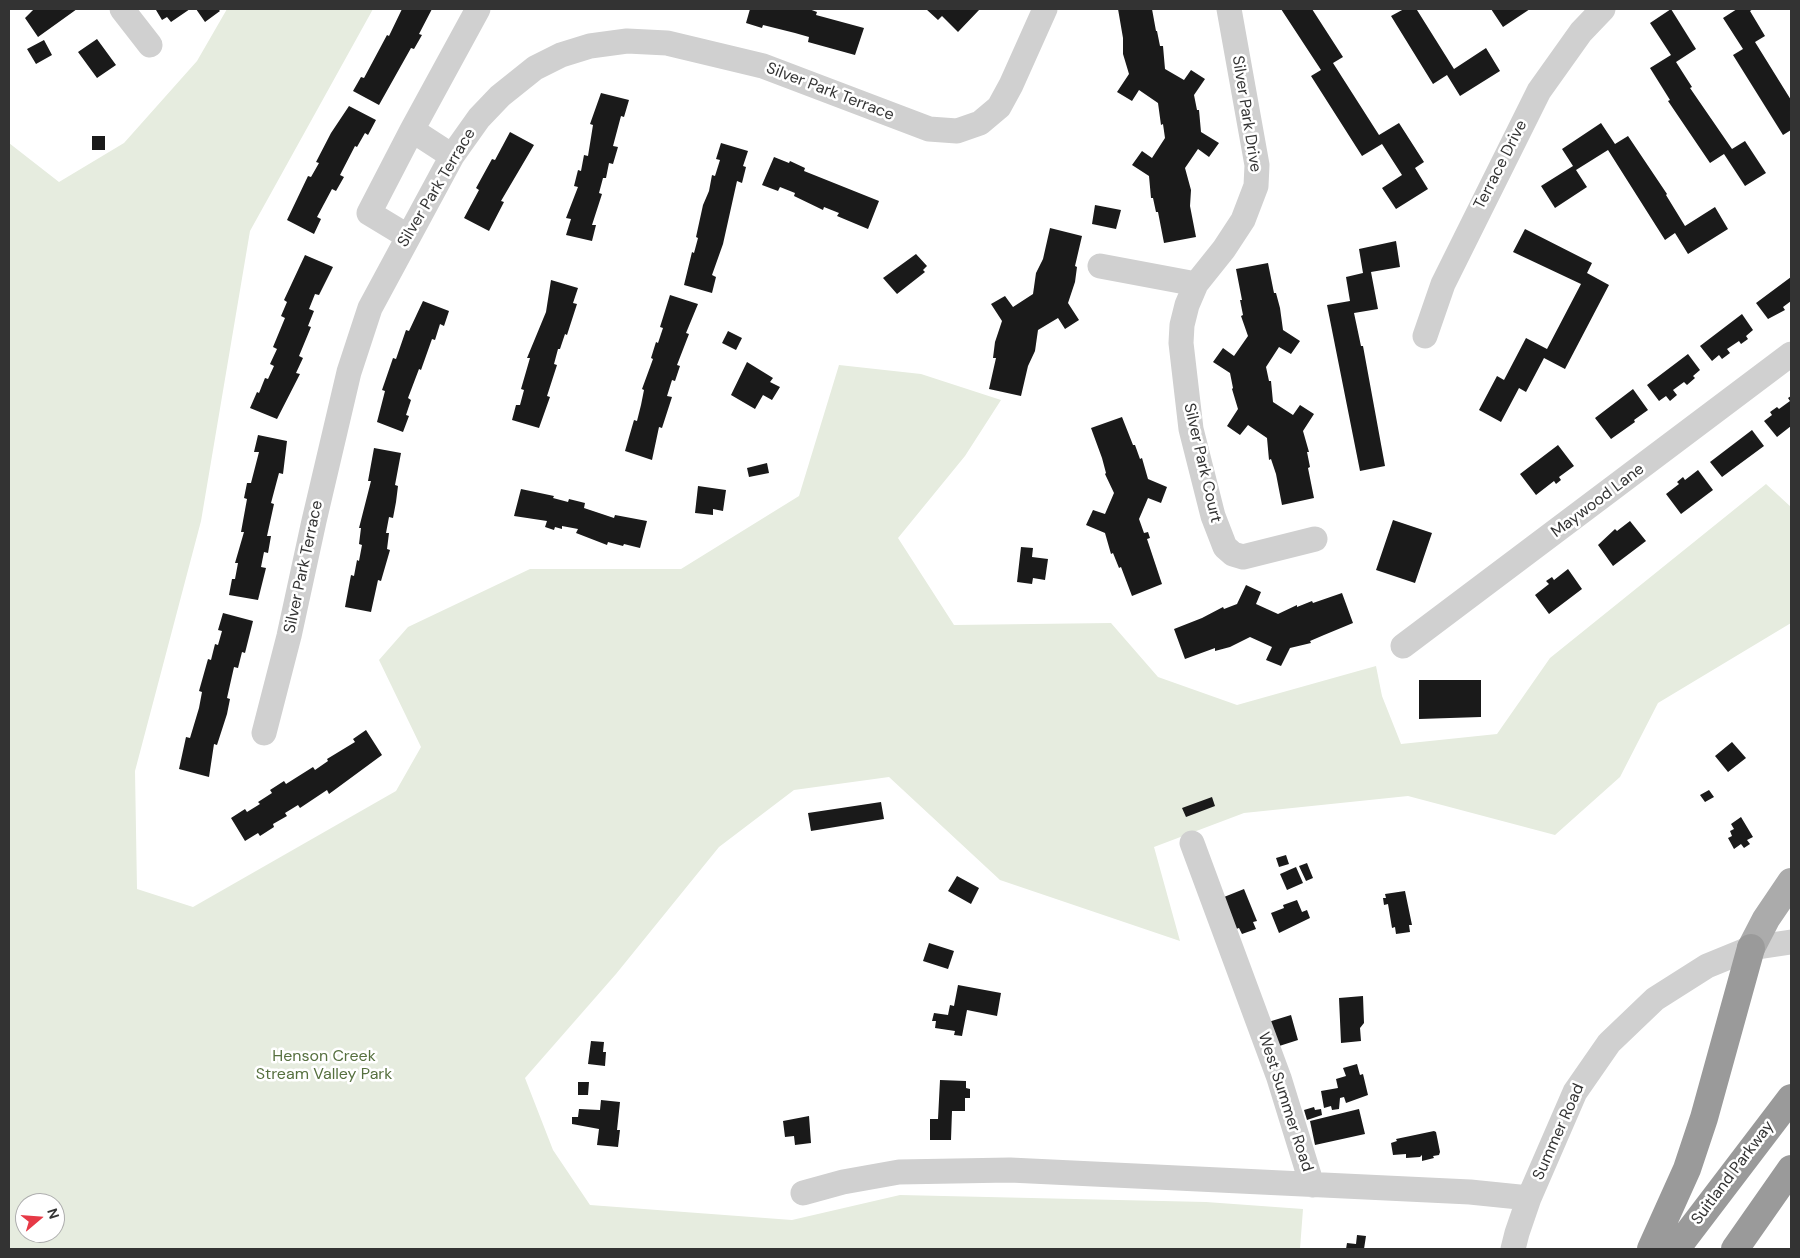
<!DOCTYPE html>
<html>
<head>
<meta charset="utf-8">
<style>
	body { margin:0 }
	#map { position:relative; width:1800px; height:1258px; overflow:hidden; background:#fff; font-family:"DM Sans",sans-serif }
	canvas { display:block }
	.frame { position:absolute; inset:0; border:10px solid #333; pointer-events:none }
	.north { position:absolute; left:15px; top:1193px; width:50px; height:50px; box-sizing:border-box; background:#fff; border:1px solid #adadad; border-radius:50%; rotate:72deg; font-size:14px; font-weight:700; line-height:20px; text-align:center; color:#333 }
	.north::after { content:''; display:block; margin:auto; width:18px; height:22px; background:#e63946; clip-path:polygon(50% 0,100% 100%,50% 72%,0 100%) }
</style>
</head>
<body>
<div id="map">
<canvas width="1800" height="1258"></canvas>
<div class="frame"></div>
<div class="north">N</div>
</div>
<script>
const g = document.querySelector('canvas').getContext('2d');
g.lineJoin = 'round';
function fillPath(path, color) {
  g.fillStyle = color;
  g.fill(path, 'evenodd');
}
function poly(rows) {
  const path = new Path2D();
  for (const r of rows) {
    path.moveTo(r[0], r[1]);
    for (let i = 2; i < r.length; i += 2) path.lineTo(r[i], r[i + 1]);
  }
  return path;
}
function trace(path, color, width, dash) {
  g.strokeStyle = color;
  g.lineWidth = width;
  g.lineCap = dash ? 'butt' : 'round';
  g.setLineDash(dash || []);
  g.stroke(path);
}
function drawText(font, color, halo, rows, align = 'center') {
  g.font = font + ' "DM Sans",sans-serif';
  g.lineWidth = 5;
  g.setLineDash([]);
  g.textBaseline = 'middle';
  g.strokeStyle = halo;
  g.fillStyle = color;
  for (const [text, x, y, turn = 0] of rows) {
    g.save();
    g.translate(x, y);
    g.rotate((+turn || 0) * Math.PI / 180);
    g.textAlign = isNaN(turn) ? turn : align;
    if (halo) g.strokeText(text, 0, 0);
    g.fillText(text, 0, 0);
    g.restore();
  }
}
const green = poly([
	[227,9,373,9,250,231,201,521,135,771,137,889,193,907,396,791,421,747,379,660,408,627,530,569,681,569,799,496,839,365,921,374,1001,400,965,456,898,538,954,625,1111,623,1158,677,1237,705,1376,666,1382,696,1401,744,1497,734,1550,658,1766,484,1791,507,1791,623,1658,703,1620,777,1555,835,1408,796,1244,813,1154,847,1180,941,1000,880,889,777,794,790,719,847,616,974,525,1078,553,1150,590,1205,792,1220,900,1195,1206,1202,1303,1209,1300,1249,9,1249,9,143,59,182,124,143,197,61],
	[25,1203,55,1203,55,1233,25,1233]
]);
const building = poly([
	[34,9,77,9,38,37,25,18],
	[159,9,190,9,171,22,167,17,162,20,156,10],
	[196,9,218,9,220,11,205,22],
	[402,9,432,9,419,34,422,35,414,49,411,48,379,105,353,91,361,77,364,78,387,35,389,36],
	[750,9,809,9,817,12,816,15,864,28,855,55,808,42,809,37,795,33,763,25,762,28,746,23],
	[926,9,980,9,958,32,942,16,938,20],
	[1118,9,1152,9,1156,31,1157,31,1160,46,1163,46,1165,69,1184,80,1191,70,1205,79,1194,95,1197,110,1199,110,1201,132,1219,143,1209,157,1198,149,1185,168,1191,190,1190,206,1196,237,1164,243,1158,212,1156,212,1153,198,1151,198,1149,176,1132,165,1142,151,1152,158,1165,138,1163,124,1161,125,1158,103,1139,90,1132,101,1117,92,1129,74,1123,54,1123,38],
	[1281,9,1312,9,1343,57,1333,63,1379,135,1399,123,1424,162,1415,168,1428,189,1396,209,1382,188,1402,175,1382,144,1362,156,1311,76,1321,70],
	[1404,9,1419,9,1417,10,1454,69,1486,48,1500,71,1460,96,1447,75,1433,84,1391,16],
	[1491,9,1530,9,1503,27],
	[1671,9,1696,49,1676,62,1692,87,1690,88,1732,149,1745,141,1766,173,1745,186,1724,154,1710,163,1668,101,1670,100,1650,68,1671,55,1650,23],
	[1737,9,1753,9,1750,11,1765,36,1755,42,1791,100,1791,130,1783,135,1733,55,1743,49,1723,18],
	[97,39,116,65,97,78,78,52],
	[44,40,52,55,36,64,27,49],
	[601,93,629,100,624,117,621,116,613,146,618,147,613,164,609,163,606,178,603,178,599,193,602,194,592,225,596,225,592,241,566,235,571,219,566,218,578,187,574,186,578,170,581,171,584,155,588,156,593,125,590,124],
	[349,106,376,120,368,135,365,133,357,147,355,146,340,175,344,177,336,191,332,189,317,217,321,219,314,234,287,220,308,176,311,177,319,163,316,162,331,133],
	[1601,123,1615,144,1628,136,1667,194,1666,195,1685,226,1715,207,1728,229,1688,254,1675,233,1665,240,1608,150,1576,170,1587,187,1555,208,1541,186,1573,166,1562,149],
	[510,132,534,145,501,201,504,202,489,231,464,218,479,190,476,188,492,159,495,160],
	[92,136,105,136,105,150,92,150],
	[721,143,748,151,743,166,746,167,742,183,737,181,723,244,712,275,716,277,712,293,684,285,692,252,694,253,698,238,696,237,703,205,709,191,712,175,715,176,720,160,716,159],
	[774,157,789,163,790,161,805,168,804,171,879,201,868,229,837,216,839,213,824,207,823,210,794,196,795,193,780,187,778,191,762,185],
	[1095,205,1121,210,1116,229,1092,224],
	[1050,228,1082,236,1075,266,1077,267,1075,282,1068,303,1079,320,1065,329,1058,318,1038,330,1035,351,1028,366,1021,396,989,389,996,358,993,358,995,342,1002,321,991,304,1005,296,1013,307,1033,294,1036,273,1043,259],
	[1525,229,1592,263,1587,273,1609,285,1565,369,1544,358,1526,392,1519,388,1501,422,1479,410,1497,376,1504,380,1526,338,1547,349,1581,284,1513,252],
	[1396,241,1400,267,1371,272,1378,309,1354,313,1361,346,1363,346,1385,466,1360,471,1327,305,1350,301,1346,277,1363,273,1359,249],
	[916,254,927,266,923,270,925,272,897,294,883,278],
	[305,255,333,267,319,295,315,294,309,309,314,311,308,326,311,327,299,356,303,358,296,373,300,374,277,419,250,408,257,392,259,393,265,378,268,379,274,366,270,364,277,349,273,347,285,318,281,316,287,302,284,300],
	[1268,263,1274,293,1276,293,1280,308,1283,330,1300,341,1291,354,1279,347,1266,367,1269,381,1271,381,1273,402,1293,415,1300,405,1314,414,1303,431,1309,452,1307,452,1310,467,1308,468,1314,498,1282,505,1276,474,1271,459,1269,460,1267,438,1248,425,1240,435,1227,426,1238,409,1232,389,1233,388,1230,373,1213,362,1223,348,1234,356,1248,336,1241,316,1243,315,1240,300,1242,300,1236,269],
	[1791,277,1791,301,1783,307,1785,310,1768,319,1756,303],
	[551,280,578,288,573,303,577,304,567,335,565,334,560,349,558,349,554,364,557,365,547,396,550,397,539,428,512,420,516,405,520,405,524,390,521,389,530,358,527,358,546,312],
	[670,295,698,304,686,333,689,334,677,365,680,366,675,381,672,380,667,396,672,397,662,428,659,427,652,460,625,451,634,420,637,421,641,405,644,390,642,389,653,359,651,358,656,342,658,343,663,328,660,327],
	[423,301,449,311,444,326,440,324,435,340,432,339,421,370,419,369,408,398,411,400,406,415,409,416,403,432,377,422,385,391,382,390,393,358,396,359,406,330,409,331],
	[1742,314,1753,330,1746,336,1748,339,1741,344,1739,341,1727,349,1730,353,1722,359,1719,355,1712,361,1700,346],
	[728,331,742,338,736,350,722,343],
	[1688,354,1700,370,1693,376,1695,378,1687,385,1684,382,1673,390,1677,395,1670,401,1666,396,1659,401,1647,385],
	[747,362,773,378,770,382,780,387,772,400,763,395,755,409,731,395],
	[1633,389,1648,410,1634,420,1635,422,1611,439,1595,418],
	[1791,396,1791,426,1777,437,1764,421,1772,415,1770,412,1777,407,1779,409,1790,401,1788,398],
	[1122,417,1133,445,1135,445,1140,459,1142,458,1148,479,1167,487,1161,503,1148,498,1139,519,1144,533,1148,532,1150,538,1147,539,1162,584,1132,596,1121,567,1119,568,1113,553,1111,554,1105,533,1086,525,1093,510,1105,514,1114,493,1105,474,1106,473,1102,458,1091,428],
	[1752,430,1764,446,1722,477,1710,462],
	[258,435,287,441,283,474,279,473,271,503,274,504,267,536,271,536,268,553,264,552,261,567,266,568,258,600,229,595,232,579,235,579,238,563,235,563,244,532,241,532,247,499,244,498,247,483,251,483,259,452,254,452],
	[1558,445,1574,466,1559,477,1561,480,1556,484,1554,481,1536,495,1520,474],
	[374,448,401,453,395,485,398,486,396,502,393,518,389,517,386,533,389,533,387,549,390,550,381,581,378,580,371,612,345,607,351,575,354,576,357,560,359,561,362,545,359,544,361,528,359,528,371,481,368,481],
	[767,463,769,473,749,477,747,468],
	[1698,470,1713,490,1681,514,1666,494,1679,484,1677,482,1683,477,1685,480],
	[698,486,726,490,723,511,713,509,713,515,695,513],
	[521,489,554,496,553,498,568,502,569,499,585,503,584,508,614,518,615,515,647,521,640,548,624,544,623,546,608,542,607,545,576,533,578,529,562,526,562,529,555,527,554,530,545,527,547,521,514,516],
	[1393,520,1432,533,1415,583,1376,570],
	[1630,521,1646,541,1613,566,1598,545,1615,529,1617,531],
	[1021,547,1033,548,1032,557,1048,559,1045,580,1033,578,1032,584,1017,582],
	[1568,569,1582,589,1549,614,1535,595,1549,584,1546,581,1552,577,1554,580],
	[1246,585,1261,592,1256,604,1278,614,1297,605,1297,607,1312,601,1313,603,1342,593,1353,623,1324,635,1310,641,1311,643,1290,648,1281,666,1266,660,1272,647,1250,637,1230,647,1215,651,1215,648,1185,659,1174,629,1202,618,1223,607,1224,609,1237,604],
	[223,613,253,621,245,653,242,652,238,668,234,667,227,698,230,699,227,714,217,745,214,744,209,777,179,769,186,737,190,738,199,708,202,692,199,691,208,659,211,660,215,644,218,645,222,631,218,630],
	[1419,680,1481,680,1481,717,1419,719],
	[366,730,382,755,329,794,327,790,300,808,298,805,285,813,287,816,273,824,274,827,260,836,258,833,245,841,231,818,245,809,247,812,260,804,258,802,272,793,270,790,284,781,286,784,313,767,315,770,328,761,327,759,355,742,353,739],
	[1732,742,1746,758,1728,772,1715,756],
	[1709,790,1714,797,1705,802,1700,795],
	[1212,797,1215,806,1186,817,1182,808],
	[881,802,884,819,811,831,808,813],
	[1741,817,1753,837,1747,840,1750,844,1744,848,1741,844,1734,849,1728,838,1732,836,1730,831,1734,829,1731,824],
	[1286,855,1289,864,1279,867,1276,858],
	[1307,863,1313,878,1306,881,1299,866],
	[1296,867,1303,883,1287,890,1280,874],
	[957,876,979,888,971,904,948,891],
	[1244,889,1257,921,1253,922,1256,929,1242,934,1239,928,1236,929,1224,897],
	[1405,891,1412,925,1409,925,1410,932,1396,934,1395,927,1392,928,1388,904,1384,905,1383,898,1386,898,1385,894],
	[1297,900,1302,912,1307,910,1310,918,1279,933,1271,913,1284,908,1283,905],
	[929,943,954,951,948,969,923,961],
	[958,985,1001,993,997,1016,967,1010,962,1036,954,1035,955,1031,935,1028,936,1021,932,1021,934,1013,948,1015,950,1005,954,1006],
	[1363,996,1364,1023,1360,1028,1361,1041,1341,1043,1339,998],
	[1291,1015,1298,1040,1273,1048,1265,1023],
	[591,1041,604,1042,603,1052,606,1052,605,1066,588,1064],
	[1357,1064,1360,1075,1363,1074,1368,1095,1346,1103,1344,1097,1340,1098,1339,1109,1332,1110,1331,1106,1324,1108,1321,1091,1338,1088,1336,1079,1346,1076,1343,1068],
	[940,1080,966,1081,966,1088,970,1089,970,1098,965,1098,965,1111,952,1111,951,1140,930,1140,930,1119,938,1119],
	[578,1082,589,1082,588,1095,578,1095],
	[601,1100,620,1102,617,1130,620,1130,618,1147,597,1145,599,1129,572,1124,572,1117,578,1117,579,1109,600,1110],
	[1314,1107,1315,1110,1321,1109,1322,1115,1307,1120,1304,1110],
	[1359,1109,1365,1134,1315,1145,1310,1121],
	[809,1116,811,1143,795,1145,794,1136,785,1137,783,1121],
	[1434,1131,1436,1132,1440,1152,1439,1155,1433,1156,1434,1158,1422,1161,1422,1155,1420,1157,1406,1158,1406,1154,1393,1155,1391,1143,1397,1141,1396,1139],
	[1357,1235,1366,1236,1364,1249,1346,1249,1347,1243,1356,1244]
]);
const minor = poly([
	[122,9,150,45],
	[1229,9,1257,165,1256,186,1243,220,1224,249,1196,284,1187,305,1182,325,1181,343,1191,429,1213,516,1225,547,1233,554,1243,557,1315,539],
	[452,156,412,130,478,9],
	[407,236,369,213,412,130],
	[1100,266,1196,284],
	[1425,336,1443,284,1539,91,1581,32,1603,9],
	[1403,646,1791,354],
	[264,733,289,636,314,521,349,372,370,308,452,156,479,118,500,96,535,68,561,55,590,46,627,41,667,43,763,66,929,129,957,131,980,123,999,107,1011,85,1045,9],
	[1192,843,1279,1078,1312,1185],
	[803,1193,843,1182,899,1172,1010,1170,1470,1192,1529,1198],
	[1513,1249,1517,1233,1529,1198,1575,1092,1609,1043,1655,999,1707,966,1751,948,1791,942]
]);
const major = poly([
	[1751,948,1766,919,1791,882]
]);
const highway = poly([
	[1651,1249,1687,1169,1704,1118,1751,948],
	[1676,1249,1791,1098],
	[1735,1249,1791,1169]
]);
const streetNames = [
	["Silver Park Terrace",830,92,21],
	["Silver Park Drive",1246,114,81],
	["Terrace Drive",1501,165,-63],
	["Silver Park Terrace",437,188,-59],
	["Silver Park Court",1202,463,77],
	["Maywood Lane",1598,501,-37],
	["Silver Park Terrace",304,567,-78],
	["West Summer Road",1285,1102,72],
	["Summer Road",1559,1132,-66],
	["Suitland Parkway",1733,1173,-53]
];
const parkNames = [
	["Henson Creek",324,1057],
	["Stream Valley Park",324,1075]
];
fillPath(green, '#e6ecdf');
fillPath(building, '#1a1a1a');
trace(minor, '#d0d0d0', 25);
trace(major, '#ababab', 28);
trace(highway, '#9a9a9a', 28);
drawText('16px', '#333', '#fff', streetNames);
drawText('16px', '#56703f', '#fff', parkNames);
</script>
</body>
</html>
